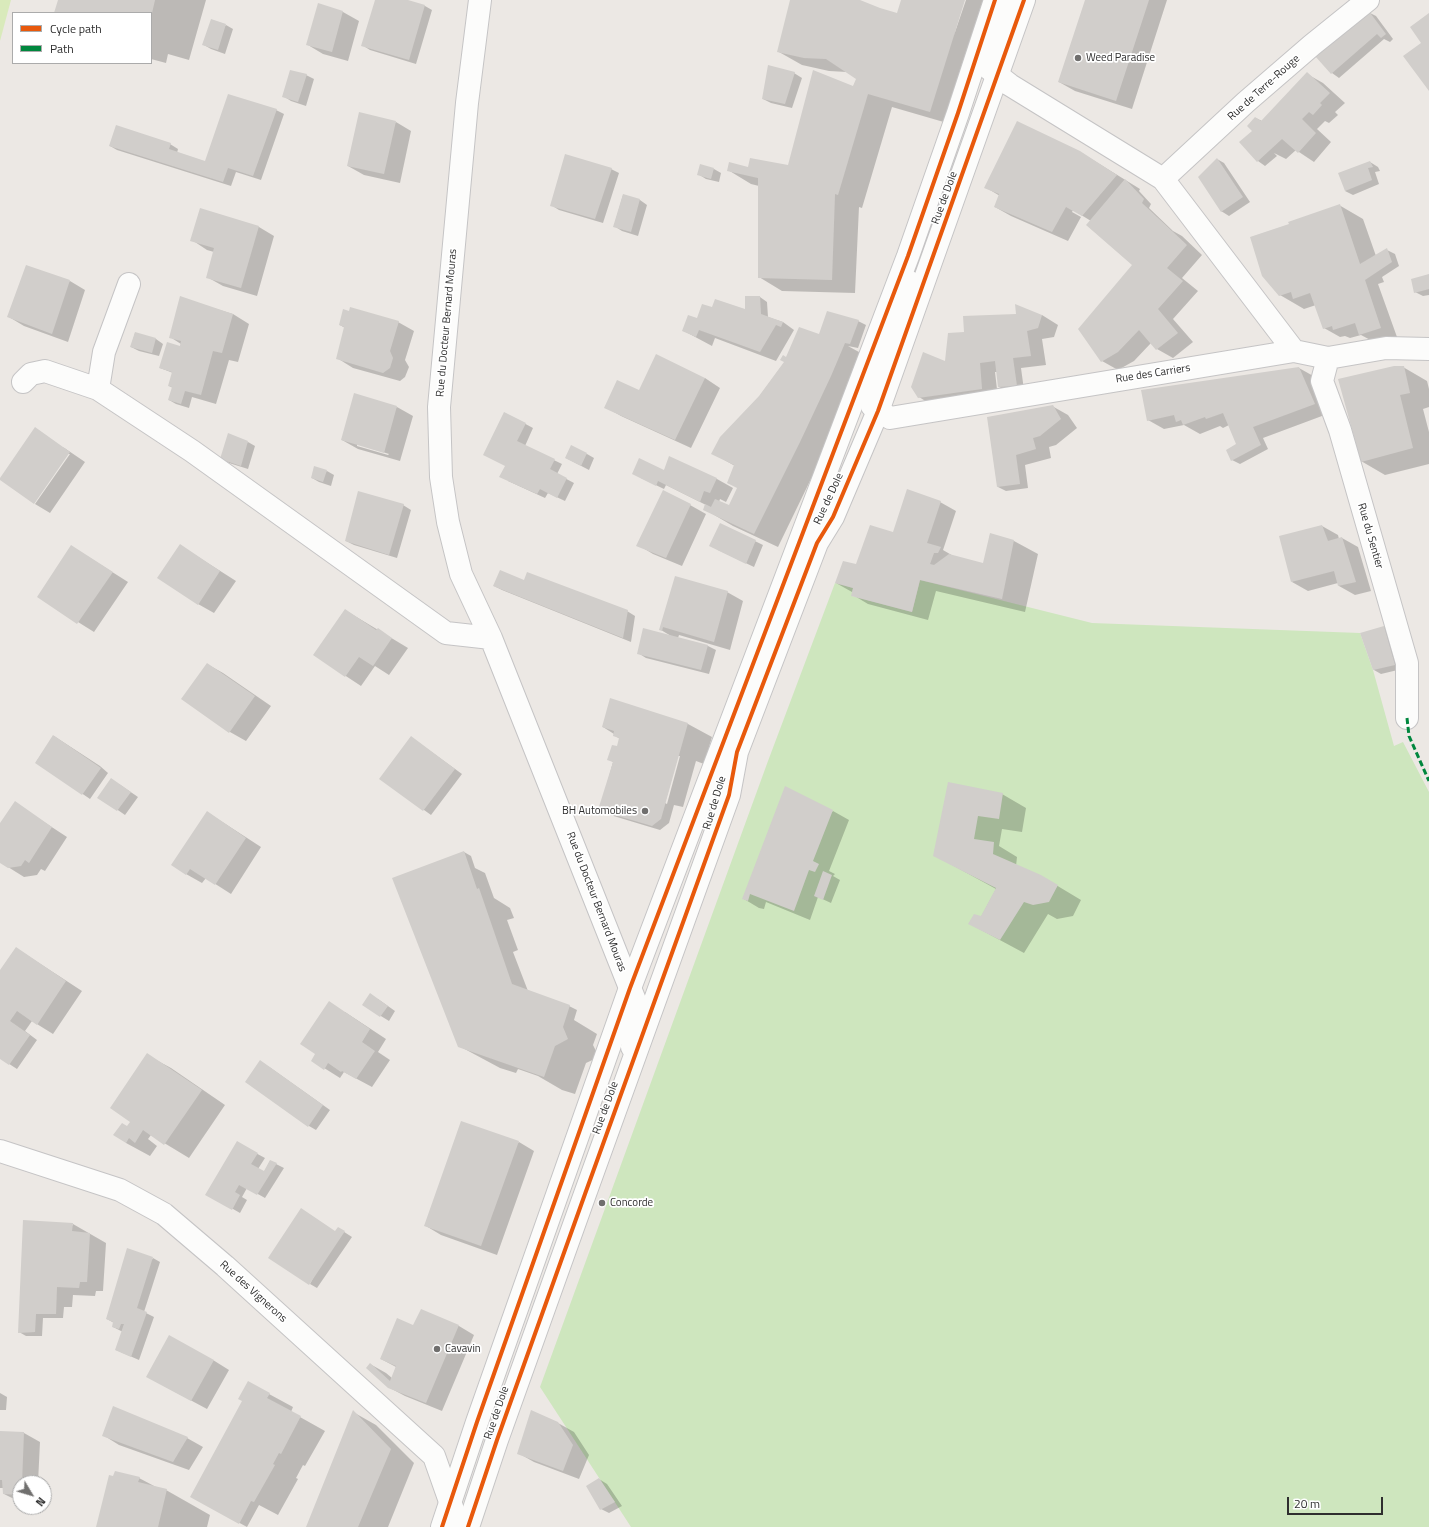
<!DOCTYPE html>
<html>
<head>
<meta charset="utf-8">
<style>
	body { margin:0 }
	#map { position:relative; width:1429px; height:1527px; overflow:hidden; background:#ece8e4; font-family:"Titillium Web",sans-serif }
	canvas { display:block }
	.legend { position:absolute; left:12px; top:12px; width:140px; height:52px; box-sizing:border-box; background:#fff; border:1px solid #ababab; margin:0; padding:5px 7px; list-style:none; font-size:12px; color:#2e2e2e }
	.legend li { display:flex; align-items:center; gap:8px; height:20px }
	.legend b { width:20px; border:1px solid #ababab }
	.north { position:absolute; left:12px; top:1475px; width:40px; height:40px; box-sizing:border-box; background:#fff; border:1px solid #ababab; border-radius:50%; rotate:128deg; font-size:11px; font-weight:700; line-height:16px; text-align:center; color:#2e2e2e }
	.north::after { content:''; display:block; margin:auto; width:14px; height:18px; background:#706f6e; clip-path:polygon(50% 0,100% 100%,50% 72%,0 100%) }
	.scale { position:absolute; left:1287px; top:1497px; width:96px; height:18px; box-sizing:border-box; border:2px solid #2e2e2e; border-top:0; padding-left:5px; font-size:12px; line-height:14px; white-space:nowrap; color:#2e2e2e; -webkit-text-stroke:3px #fff; paint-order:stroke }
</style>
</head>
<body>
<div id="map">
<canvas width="1429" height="1527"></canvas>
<ul class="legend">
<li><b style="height:5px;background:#e8590c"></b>Cycle path</li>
<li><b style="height:5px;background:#00873e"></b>Path</li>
</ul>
<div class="north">N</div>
<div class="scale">20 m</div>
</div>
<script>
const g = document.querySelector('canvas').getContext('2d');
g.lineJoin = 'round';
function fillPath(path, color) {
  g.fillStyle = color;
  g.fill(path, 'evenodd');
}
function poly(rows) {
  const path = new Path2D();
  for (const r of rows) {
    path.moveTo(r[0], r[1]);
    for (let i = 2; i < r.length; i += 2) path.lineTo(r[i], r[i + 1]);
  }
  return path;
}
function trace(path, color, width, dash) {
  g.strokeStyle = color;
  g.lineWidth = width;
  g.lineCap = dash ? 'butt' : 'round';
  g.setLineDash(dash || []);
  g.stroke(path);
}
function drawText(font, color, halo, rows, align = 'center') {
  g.font = font + ' "Titillium Web",sans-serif';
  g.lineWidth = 3.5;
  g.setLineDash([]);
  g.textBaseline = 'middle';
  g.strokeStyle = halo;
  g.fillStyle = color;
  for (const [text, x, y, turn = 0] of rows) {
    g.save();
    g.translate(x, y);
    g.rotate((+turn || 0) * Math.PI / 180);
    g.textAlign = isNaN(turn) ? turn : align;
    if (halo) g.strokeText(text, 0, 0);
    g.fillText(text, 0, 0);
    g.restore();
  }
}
const green = poly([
	[920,580,1092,623,1360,633,1373,670,1394,746,1403,742,1429,792,1429,1527,631,1527,540,1387,768,761,835,583,853,588,852,596,912,612]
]);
const pitch = poly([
	[0,0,11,0,0,41]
]);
const shadow = poly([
	[59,0,206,0,189,60,168,54,166,63,151,59,151,13,55,13],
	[376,0,405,0,425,6,432,10,416,64,370,50,362,45],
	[791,0,857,0,897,15,902,1,901,0,963,0,954,35,966,0,993,0,954,125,892,107,862,208,859,207,855,293,782,291,759,277,759,186,751,184,728,170,789,167,853,87,857,79,847,72,829,71,802,65,779,52],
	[1086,0,1167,0,1132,109,1075,91,1059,82],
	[319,4,343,12,359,21,348,61,323,54,308,45],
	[1368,12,1376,16,1393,39,1390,42,1384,39,1339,78,1332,73,1317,56],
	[226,25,233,29,225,54,211,49,204,45],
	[794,73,802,78,792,108,771,103,763,99],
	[1307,74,1323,83,1345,103,1335,112,1338,115,1329,123,1325,121,1317,129,1331,142,1314,162,1296,150,1286,159,1274,153,1277,156,1265,166,1258,161,1253,131,1256,118,1262,121],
	[306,75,314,79,306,106,291,101,283,96],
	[276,110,284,114,261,180,236,172,231,186,117,150,110,146,170,144,178,149,177,153,206,162],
	[396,122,411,131,400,183,364,175,348,166],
	[1080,152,1140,189,1139,191,1151,204,1149,208,1173,231,1182,236,1202,255,1182,278,1198,291,1173,319,1193,342,1173,358,1157,349,1151,343,1134,361,1118,370,1102,361,1133,265,1091,221,1073,210,1072,212,1081,217,1068,241,1011,216,995,207,1000,196,985,187],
	[1217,159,1224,163,1250,202,1229,216,1221,211],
	[1370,162,1378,167,1380,171,1375,172,1379,184,1353,195,1345,191],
	[611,169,619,173,603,223,559,210,551,205],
	[714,169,721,173,719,182,706,179,698,174],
	[623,195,640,200,647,205,638,236,622,231,614,226],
	[1339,205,1363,219,1376,256,1387,250,1395,254,1399,266,1382,277,1384,282,1378,284,1397,337,1376,343,1361,335,1350,338,1345,336,1340,337,1324,328,1316,305,1304,309,1280,295,1290,225],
	[259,227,274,236,257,296,223,286,207,277,214,252,207,250,192,240],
	[1429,275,1429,295,1423,296,1415,292],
	[70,281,85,290,68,342,24,326,9,317],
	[760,297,767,302,768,317,783,322,794,330,776,361,715,338,712,346,684,331,712,308,746,310],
	[181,298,233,314,249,324,238,362,229,360,216,404,192,397,189,408,176,404,169,400,173,388,169,386,173,373,160,368,180,347,181,344,170,337],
	[1042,315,1058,325,1054,337,1042,339,1046,365,1021,368,1024,390,1007,391,999,387,997,372,995,372,998,398,935,407,919,397,946,362,965,333],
	[858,321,866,325,858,348,848,346,868,357,854,390,778,547,733,526,704,509,706,505,666,485,664,489,641,478,664,471,670,458,717,479,733,488,726,502,720,499,719,502,730,507,738,488,735,466,712,453,759,397,787,359,820,335],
	[398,322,414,331,405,360,409,367,405,377,400,381,353,368,337,358,345,328,340,325],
	[135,333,156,339,163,344,159,356,139,351,131,347],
	[1403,367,1427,381,1429,389,1429,407,1423,409,1429,432,1429,464,1385,475,1361,461],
	[1299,368,1315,377,1330,413,1263,438,1268,449,1240,464,1232,460,1237,445,1229,425,1223,428,1220,426,1200,434,1184,425,1164,429,1148,420],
	[705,378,720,388,691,448,621,416,605,407,639,391],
	[1052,406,1068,415,1077,428,1056,445,1049,447,1051,458,1025,465,1028,488,1006,491,998,487,988,418],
	[397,407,413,416,400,461,358,449,342,440],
	[357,444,389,454,388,455,357,446],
	[505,413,533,428,525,446,562,464,557,474,574,483,565,501,548,493,545,498,508,481,506,466],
	[248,442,255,446,248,469,229,463,221,458],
	[63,447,85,462,50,513,35,504,70,454,67,454],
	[587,454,594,458,589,470,566,458],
	[327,471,334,475,331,486,319,482,312,478],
	[940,502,956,511,943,550,955,557,984,564,990,535,1014,541,1038,554,1025,612,936,591,928,620,868,604,853,595,852,592,836,583,862,567,898,535],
	[403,505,411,510,397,558,354,545,346,541],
	[690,505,706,514,682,566,653,554,638,545],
	[720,524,763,545,754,567,718,550],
	[1322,526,1338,535,1339,539,1342,538,1358,547,1371,591,1355,595,1339,586,1338,583,1308,591,1292,582],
	[181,546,236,581,214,613,198,604],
	[87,556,128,582,94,632,38,597],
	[676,577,727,592,743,601,730,650,679,635,678,638,708,646,716,650,709,674,646,658,638,653,671,636,661,630],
	[524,582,627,611,635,616,631,642,502,590,494,586],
	[345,610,408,648,389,675,375,666,361,686,314,655],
	[1384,627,1392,632,1402,669,1381,674,1374,670],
	[207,664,223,673,271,706,246,741,230,732,183,699],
	[611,700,688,724,712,737,704,764,696,761,683,807,674,805,669,823,660,830,607,814,600,809,613,762,608,759,618,747,620,739,614,735,614,734,603,727],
	[678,756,680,756,667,804,665,803],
	[54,736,100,766,108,773,90,799,36,762],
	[411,737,462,774,431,815,381,779],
	[119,784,138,797,125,815,99,797],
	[1002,794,1026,808,1022,832,1002,829,999,846,1017,857,1016,866,1041,876,1081,900,1073,916,1057,919,1048,914,1024,953,970,924,981,917,996,889,934,855],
	[15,803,67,837,45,871,41,869,37,875,24,877,0,862,0,825],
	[833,811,849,820,829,871,835,874,833,876,840,880,831,903,818,897,810,920,766,902,764,909,759,908,744,899],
	[207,812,261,847,231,894,206,878,202,883,186,874],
	[464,852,471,856,475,868,485,873,494,898,510,908,514,918,507,920,518,950,513,952,528,991,569,1006,577,1010,574,1020,597,1034,593,1045,599,1057,586,1063,575,1094,562,1090,538,1076,518,1069,516,1073,500,1068,459,1046],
	[16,948,82,991,53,1034,32,1021,25,1031,37,1040,17,1069,0,1058,0,971],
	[378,999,395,1011,389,1021,363,1005],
	[345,1012,386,1039,378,1052,390,1060,372,1087,344,1072,340,1078,313,1061],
	[147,1055,171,1068,225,1105,189,1158,151,1135,148,1139,157,1146,150,1156,126,1143,127,1127,132,1122],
	[268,1066,330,1110,316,1130,309,1126],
	[519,1142,534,1151,497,1255,441,1235,426,1226],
	[237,1143,265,1158,258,1169,264,1172,270,1161,284,1168,265,1198,247,1188,242,1197,247,1200,240,1213,207,1194],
	[73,1224,106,1243,103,1291,96,1291,95,1296,73,1295,72,1307,64,1307,63,1318,43,1318,42,1336,26,1336,19,1332],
	[338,1228,352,1237,317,1288,310,1284],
	[153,1258,160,1262,144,1312,154,1317,139,1360,116,1350,123,1332,113,1327,114,1323,107,1319],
	[414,1326,459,1326,474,1335,442,1411,405,1396,388,1387,370,1364,386,1373,392,1378,396,1367,381,1359],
	[213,1360,229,1370,207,1409,164,1386],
	[0,1393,7,1397,6,1410,0,1410],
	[269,1394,293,1407,291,1412,325,1431,305,1466,303,1465,296,1478,298,1479,278,1515,259,1505,247,1527,199,1501],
	[353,1412,376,1425,414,1463,388,1527,308,1527],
	[558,1423,574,1432,589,1455,579,1479,534,1462,518,1453],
	[0,1432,24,1433,40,1442,38,1483,20,1483,20,1498,12,1498,4,1494,4,1488,0,1488],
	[103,1435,187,1438,203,1447,189,1470,119,1445],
	[139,1478,156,1487,166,1490,210,1515,207,1527,98,1527],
	[599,1479,607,1484,622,1506,609,1513,601,1509]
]);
const building = poly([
	[58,0,155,0,152,13,54,13],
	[375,0,408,0,425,5,409,60,361,46],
	[790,0,860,0,880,8,897,13,901,0,965,0,930,112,868,94,838,195,835,194,832,280,758,278,758,178,727,171,729,162,748,167,750,158,788,165,813,70,853,86,856,79,826,59,804,58,777,52],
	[1085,0,1149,0,1116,101,1058,82],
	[318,3,343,11,332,52,306,45],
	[1368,10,1386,34,1381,38,1377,34,1331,74,1315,56],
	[1429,13,1429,91,1403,56,1421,43,1410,27],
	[211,19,226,24,218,50,202,45],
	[768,65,795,72,785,104,762,99],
	[290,70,307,74,298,102,282,97],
	[1307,72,1330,93,1320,103,1322,105,1313,115,1309,112,1302,119,1316,133,1298,153,1282,139,1257,162,1239,142,1252,131,1247,126,1255,117,1261,121],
	[228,94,277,109,253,176,228,168,223,182,109,146,116,125,171,143,169,149,205,161],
	[359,112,396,121,384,174,347,166],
	[1017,121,1080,151,1117,175,1082,216,1066,207,1052,232,994,207,999,194,984,188],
	[565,154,612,168,595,219,550,206],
	[1217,158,1243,197,1221,212,1198,177],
	[1370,161,1373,167,1368,168,1372,180,1345,191,1338,173],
	[700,164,714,168,711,179,697,175],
	[1125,179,1144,199,1142,203,1187,245,1167,268,1183,281,1158,309,1178,333,1156,350,1139,330,1118,352,1101,362,1078,329,1132,265,1086,225],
	[623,194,640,199,631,232,613,227],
	[1340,204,1360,264,1387,248,1392,262,1365,280,1381,328,1359,335,1355,323,1333,330,1332,326,1323,329,1310,293,1293,299,1291,292,1279,296,1262,276,1250,237,1289,224,1288,222],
	[200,208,259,226,241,288,206,278,214,248,190,241],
	[26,265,70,280,52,334,7,317],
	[1429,274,1429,289,1414,293,1411,279],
	[180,296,233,314,222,353,213,351,201,395,185,391,181,404,168,400,172,387,168,386,172,372,159,368,167,342,180,346,181,341,169,338],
	[745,296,760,296,761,314,783,322,781,327,776,325,760,352,699,330,696,337,682,331,688,315,697,318,702,304,712,307,715,299,745,309],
	[1015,304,1042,315,1038,328,1027,331,1031,356,1013,358,1017,386,998,387,995,361,980,363,982,389,918,398,911,387,923,352,945,361,948,333,964,332,963,316,1016,314],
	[350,307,399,321,390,351,393,358,390,368,383,373,336,359,344,327,339,325,343,309,349,311],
	[827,311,859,320,850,344,845,343,831,376,800,442,754,534,703,510,705,504,711,507,715,499,729,505,737,488,727,483,734,465,711,454,720,437,759,396,784,362,780,360,783,355,786,357,799,327,819,334],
	[135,332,156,338,152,353,130,347],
	[656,354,705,378,675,440,604,408,617,380,639,390],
	[1394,366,1404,366,1410,393,1400,395,1413,448,1361,462,1338,379],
	[1299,367,1315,404,1253,427,1261,445,1231,461,1226,450,1236,444,1223,413,1206,419,1205,417,1183,425,1181,420,1176,422,1174,415,1147,421,1141,390],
	[354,393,397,406,384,453,341,440],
	[1053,405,1061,419,1040,436,1033,438,1036,449,1016,455,1020,484,997,487,987,417],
	[504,412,526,423,517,441,555,459,550,469,567,478,557,498,540,489,537,494,499,477,505,466,483,455],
	[35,427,70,452,34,504,0,480,0,478],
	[228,433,248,441,241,466,220,459],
	[571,445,587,453,581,466,565,458],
	[669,456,717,478,710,493,704,491,700,502,658,481,656,486,632,474,639,458,664,470],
	[314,466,327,470,323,482,311,478],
	[907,489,941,501,927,543,941,547,938,553,934,553,930,564,934,565,949,554,983,563,990,533,1014,540,1002,599,920,580,912,612,851,596,853,588,835,583,843,561,856,564,870,525,893,532],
	[663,490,691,504,666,558,636,546],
	[358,491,404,504,389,555,345,541],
	[720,523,756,540,746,564,709,546],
	[1322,525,1328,541,1342,537,1356,582,1338,586,1334,571,1291,582,1279,536],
	[180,544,220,571,198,605,157,578],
	[71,545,113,572,77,624,37,597],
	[500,570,524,580,527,572,628,610,623,638,493,586],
	[675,576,728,591,714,642,663,627,662,631,659,630],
	[345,609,376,630,378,628,392,638,373,666,359,657,345,677,313,655],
	[1384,626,1395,665,1373,670,1360,633],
	[643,628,708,645,701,670,637,654],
	[207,663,255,696,229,733,181,699],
	[610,698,688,723,661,819,652,826,598,810,613,762,607,760,612,745,617,746,619,738,613,736,614,731,602,727],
	[53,735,101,768,82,795,35,763],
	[411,736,455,769,423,811,379,779],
	[111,778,131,792,117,811,97,798],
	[948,782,1003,793,999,819,978,816,974,839,994,842,993,854,1041,875,1058,885,1049,902,1033,905,1024,902,1000,940,968,924,974,914,981,916,996,888,933,856],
	[785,786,833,810,813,861,819,864,815,872,809,870,794,911,750,894,748,901,742,899],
	[15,801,52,827,29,863,25,860,21,866,8,868,0,863,0,823],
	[207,811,246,838,215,885,190,869,186,875,171,865],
	[464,851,477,889,479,888,512,984,570,1005,563,1027,568,1039,555,1046,544,1077,458,1047,392,878],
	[823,871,832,875,823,900,814,896],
	[16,947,66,981,37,1025,17,1011,10,1021,30,1035,9,1065,0,1059,0,970],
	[370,993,388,1006,380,1017,362,1005],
	[329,1001,370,1029,362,1042,375,1051,356,1079,342,1071,341,1072,328,1063,324,1070,311,1061,315,1054,300,1044],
	[147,1053,202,1090,164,1145,143,1130,135,1143,129,1138,126,1143,113,1135,122,1123,127,1126,130,1122,110,1108],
	[260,1060,323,1105,308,1127,245,1082],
	[461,1121,519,1141,481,1246,424,1226],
	[237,1141,258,1153,251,1164,264,1171,270,1160,277,1163,257,1195,239,1185,235,1192,240,1195,232,1210,205,1195],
	[301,1208,335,1231,338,1227,345,1231,309,1285,268,1258],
	[23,1220,73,1223,72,1231,90,1233,87,1282,80,1282,79,1288,57,1287,56,1314,36,1314,35,1332,18,1333],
	[127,1248,153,1257,137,1308,147,1312,131,1357,115,1350,124,1324,121,1324,119,1329,112,1327,113,1322,106,1319],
	[421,1309,459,1325,426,1403,388,1388,366,1368,370,1363,390,1381,396,1366,380,1359,397,1318,413,1325],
	[169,1335,214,1360,191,1401,146,1377],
	[248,1381,270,1393,267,1398,301,1416,281,1454,279,1453,273,1464,275,1465,254,1502,251,1501,239,1524,190,1497,242,1401,238,1399],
	[113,1406,188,1437,173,1462,102,1436],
	[353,1410,391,1449,358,1527,306,1527],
	[531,1410,558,1422,573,1445,563,1471,517,1454],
	[0,1431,24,1432,22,1483,20,1483,20,1495,3,1494,2,1480,0,1480],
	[115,1471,140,1477,138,1482,167,1489,158,1527,96,1527,109,1475,113,1476],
	[599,1478,615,1502,600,1510,586,1486]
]);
const minor = poly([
	[480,0,467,103,439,407,441,477,448,522,461,574,491,638,636,1003,637,1021,632,1047],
	[1005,0,1006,5,987,67,1010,85,1163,179,1294,351],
	[1163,179,1246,102,1312,45,1368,0],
	[910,282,870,390,872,406,890,418,1294,351,1328,358,1386,348,1429,349],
	[1328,358,1322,381,1340,430,1407,663,1407,718],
	[23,382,31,374,45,371,98,389,192,451,446,633,491,638],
	[98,389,104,352,129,284],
	[0,1151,120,1190,164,1214,225,1266,434,1456,459,1527]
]);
const secondary = poly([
	[442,1527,477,1422,630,988,908,256,958,113,995,0],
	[468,1527,497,1440,585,1194,729,795,737,752,817,543,833,517,878,411,1024,0]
]);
const quiet = poly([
	[1407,718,1409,736,1429,781]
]);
const cycleway = poly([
	[442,1527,477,1422,630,988,908,256,958,113,995,0],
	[468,1527,497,1440,585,1194,729,795,737,752,817,543,833,517,878,411,1024,0]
]);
const markers = [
	[1078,58,4,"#706f6e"],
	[645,811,4,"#706f6e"],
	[602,1203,4,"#706f6e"],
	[437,1349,4,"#706f6e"]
];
const poiNames = [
	["Weed Paradise",1086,58],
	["BH Automobiles",637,811,"right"],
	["Concorde",610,1203],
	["Cavavin",445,1349]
];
const streetNames = [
	["Rue de Terre-Rouge",1264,88,-42],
	["Rue de Dole",945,198,-70],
	["Rue du Docteur Bernard Mouras",447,323,-85],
	["Rue des Carriers",1153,374,-9],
	["Rue de Dole",829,499,-65],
	["Rue du Sentier",1370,536,74],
	["Rue de Dole",715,803,-73],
	["Rue du Docteur Bernard Mouras",596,902,69],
	["Rue de Dole",606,1108,-70],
	["Rue des Vignerons",253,1292,42],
	["Rue de Dole",497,1413,-71]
];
fillPath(green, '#cee6be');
fillPath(pitch, '#d9eabb');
fillPath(shadow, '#0003');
fillPath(building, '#d1cecb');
trace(minor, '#c5c4c5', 24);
trace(secondary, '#c5c4c5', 24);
trace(minor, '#fcfcfb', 22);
trace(secondary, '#fcfcfb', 22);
trace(quiet, '#00873e', 3, [6, 3]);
trace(cycleway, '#e8590c', 4);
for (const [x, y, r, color] of markers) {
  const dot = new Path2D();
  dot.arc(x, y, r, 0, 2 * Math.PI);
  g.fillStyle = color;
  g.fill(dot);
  trace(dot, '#fff', 1.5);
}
drawText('11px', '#2e2e2e', '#fff', poiNames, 'left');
drawText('11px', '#2e2e2e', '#fff', streetNames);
</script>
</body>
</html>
